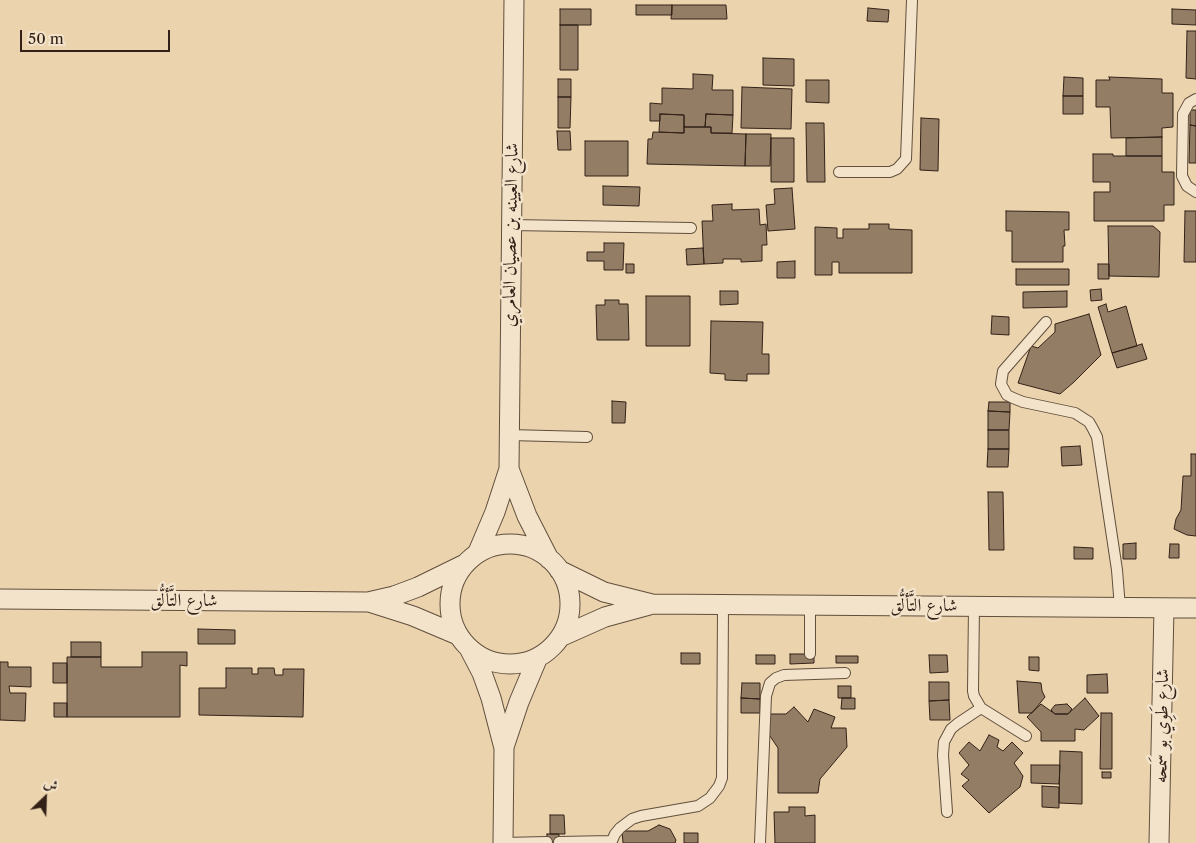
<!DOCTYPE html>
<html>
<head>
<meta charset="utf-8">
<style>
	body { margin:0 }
	#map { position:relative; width:1196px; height:843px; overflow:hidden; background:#ebd4ad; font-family:"Libre Caslon Text",Amiri,serif }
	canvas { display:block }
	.north { position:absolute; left:20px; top:773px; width:50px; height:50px; -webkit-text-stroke:4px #f2e3ca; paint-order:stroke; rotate:24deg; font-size:14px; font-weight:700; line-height:20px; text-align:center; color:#332118 }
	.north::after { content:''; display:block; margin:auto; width:18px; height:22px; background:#332118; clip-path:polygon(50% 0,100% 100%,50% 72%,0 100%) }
	.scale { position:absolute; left:20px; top:30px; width:150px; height:22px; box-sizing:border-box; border:2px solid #332118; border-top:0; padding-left:6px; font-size:15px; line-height:18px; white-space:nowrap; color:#332118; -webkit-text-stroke:4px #f2e3ca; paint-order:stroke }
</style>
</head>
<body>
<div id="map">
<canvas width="1196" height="843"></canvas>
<div class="north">ش</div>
<div class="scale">50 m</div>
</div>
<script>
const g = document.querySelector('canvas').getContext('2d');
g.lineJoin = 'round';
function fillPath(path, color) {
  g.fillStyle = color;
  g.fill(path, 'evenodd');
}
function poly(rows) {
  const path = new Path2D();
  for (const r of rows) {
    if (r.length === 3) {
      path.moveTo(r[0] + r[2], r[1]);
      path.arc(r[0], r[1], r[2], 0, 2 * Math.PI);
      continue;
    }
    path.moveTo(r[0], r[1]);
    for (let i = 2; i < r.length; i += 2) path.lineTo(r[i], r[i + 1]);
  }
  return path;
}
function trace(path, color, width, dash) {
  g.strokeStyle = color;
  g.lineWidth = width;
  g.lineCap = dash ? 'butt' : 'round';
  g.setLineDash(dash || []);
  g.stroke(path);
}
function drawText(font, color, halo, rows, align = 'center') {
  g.font = font + ' "Libre Caslon Text",Amiri,serif';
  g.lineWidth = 5;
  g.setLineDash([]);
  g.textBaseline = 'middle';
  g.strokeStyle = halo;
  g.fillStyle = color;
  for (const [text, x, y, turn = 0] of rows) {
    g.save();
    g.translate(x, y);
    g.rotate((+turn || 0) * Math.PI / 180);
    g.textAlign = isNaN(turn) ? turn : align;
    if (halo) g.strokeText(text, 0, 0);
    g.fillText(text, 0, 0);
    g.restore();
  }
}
const building = poly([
	[636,5,672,5,672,15,636,15,636,5],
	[672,5,726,5,727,19,671,19,672,5],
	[868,8,889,10,888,22,867,21,868,8],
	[560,9,591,9,591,25,560,25,560,9],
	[1172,9,1196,10,1196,25,1172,24,1172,9],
	[560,25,578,25,578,70,560,70,560,25],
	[1187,31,1196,31,1196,79,1186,78,1187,31],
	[763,58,794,59,794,86,763,85,763,58],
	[693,74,713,75,712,90,733,90,733,115,706,114,705,127,684,127,684,115,660,114,660,121,650,121,650,103,662,104,662,88,693,89,693,74],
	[1064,77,1083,78,1083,96,1063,96,1064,77],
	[1109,77,1162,79,1162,93,1173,93,1173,127,1162,128,1162,137,1111,138,1110,107,1096,107,1096,80,1110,80,1109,77],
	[558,79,571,79,571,97,558,97,558,79],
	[806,80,829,80,829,103,806,102,806,80],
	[742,87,792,89,791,129,741,128,742,87],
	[1063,96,1083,96,1083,114,1063,114,1063,96],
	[558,97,571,97,570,128,558,128,558,97],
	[1190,110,1196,110,1196,126,1190,125,1190,110],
	[660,114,684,115,684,133,659,132,660,114],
	[706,114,733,115,732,133,711,133,711,127,705,127,706,114],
	[921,118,939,119,938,171,920,170,921,118],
	[806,123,824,123,825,182,807,182,806,123],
	[1190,125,1196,126,1196,163,1189,163,1190,125],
	[684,127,711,127,711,133,746,134,745,166,647,164,648,139,652,139,653,132,684,133,684,127],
	[557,131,570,131,571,150,558,150,557,131],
	[746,134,771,134,770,166,745,166,746,134],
	[1162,137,1162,156,1126,156,1126,138,1162,137],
	[771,138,794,138,794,182,771,182,771,138],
	[585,141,628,141,628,176,585,176,585,141],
	[1093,154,1113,154,1113,156,1162,156,1162,172,1174,172,1174,205,1164,205,1164,221,1094,221,1094,192,1110,192,1110,182,1093,182,1093,154],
	[603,186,640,187,639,206,603,205,603,186],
	[792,188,795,229,768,231,766,205,775,204,774,189,792,188],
	[732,204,732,210,759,209,760,225,766,224,767,245,762,245,762,261,741,262,741,259,723,259,723,263,704,264,702,221,713,221,712,205,732,204],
	[1006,211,1069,212,1069,230,1064,230,1065,246,1063,246,1063,262,1012,262,1012,231,1006,231,1006,211],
	[1185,211,1196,211,1196,262,1184,262,1185,211],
	[869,224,889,224,889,229,912,230,912,273,839,273,839,262,832,262,832,275,815,275,815,227,837,228,837,238,843,238,843,229,869,229,869,224],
	[1108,226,1153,226,1160,232,1159,277,1109,276,1108,226],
	[604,243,624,243,623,270,604,270,604,261,587,261,587,252,604,252,604,243],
	[703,248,704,264,687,265,686,249,703,248],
	[795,261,795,278,777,278,777,262,795,261],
	[626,264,634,264,634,273,626,273,626,264],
	[1098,264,1109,264,1109,279,1098,279,1098,264],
	[1016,269,1069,269,1069,285,1016,285,1016,269],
	[1101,289,1102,300,1091,301,1090,290,1101,289],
	[720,291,738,291,738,304,720,305,720,291],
	[1067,291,1067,307,1023,308,1023,292,1067,291],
	[646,296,690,296,690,346,646,346,646,296],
	[605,300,619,300,619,304,628,304,629,340,597,340,596,305,605,305,605,300],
	[1106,304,1108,312,1126,306,1137,346,1112,353,1098,307,1106,304],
	[1089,314,1101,355,1074,382,1060,394,1018,383,1031,346,1038,348,1055,332,1055,324,1089,314],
	[992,316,1009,317,1009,335,991,334,992,316],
	[711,321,763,322,762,354,769,354,769,374,747,374,747,381,725,380,725,374,710,373,711,321],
	[1142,344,1147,359,1117,368,1112,353,1142,344],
	[612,401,626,402,625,423,612,423,612,401],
	[989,402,1010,402,1010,412,988,411,989,402],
	[988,411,1010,412,1009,430,988,430,988,411],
	[988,430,1009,430,1009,449,988,449,988,430],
	[1080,446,1082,465,1062,466,1061,447,1080,446],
	[988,449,1009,449,1008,467,987,467,988,449],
	[1191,454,1196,454,1196,536,1187,535,1174,529,1176,519,1181,510,1183,476,1191,476,1191,454],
	[988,492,1003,492,1004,550,989,550,988,492],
	[1136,543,1136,559,1123,559,1123,544,1136,543],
	[1170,544,1179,544,1179,558,1169,558,1170,544],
	[1074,547,1093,548,1093,559,1074,559,1074,547],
	[198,629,235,630,235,644,198,644,198,629],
	[71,642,101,642,101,657,71,657,71,642],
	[142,652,187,652,187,666,180,665,180,717,67,717,67,657,101,657,101,667,142,667,142,652],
	[681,653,700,653,700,664,681,664,681,653],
	[790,654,814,654,814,663,790,664,790,654],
	[756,655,775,655,775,664,756,664,756,655],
	[929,655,947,655,948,672,930,673,929,655],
	[836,656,858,656,858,663,836,663,836,656],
	[1029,657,1039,657,1039,671,1029,670,1029,657],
	[0,662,8,662,8,667,31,667,31,687,9,686,10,693,26,693,25,721,0,720,0,662],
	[53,663,67,663,67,683,53,683,53,663],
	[226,668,252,668,252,674,258,674,258,668,274,668,275,675,283,675,283,669,304,669,303,717,199,715,199,688,226,688,226,668],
	[1107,674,1108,693,1087,693,1087,675,1107,674],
	[1017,681,1041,683,1042,691,1045,697,1032,713,1019,713,1017,681],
	[929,682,949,682,949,700,929,701,929,682],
	[742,683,760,683,760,699,741,698,742,683],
	[838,686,851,686,851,698,838,698,838,686],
	[741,698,760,699,760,713,741,713,741,698],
	[842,698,855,698,855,709,841,709,842,698],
	[1085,698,1099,716,1084,730,1075,729,1075,741,1041,741,1041,732,1027,717,1041,704,1055,714,1068,714,1085,698],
	[949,700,950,720,930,720,929,701,949,700],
	[54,703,67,703,67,717,54,717,54,703],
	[1067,704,1072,709,1068,714,1055,714,1051,710,1055,705,1067,704],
	[794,707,808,722,814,709,835,717,831,728,846,728,847,747,820,779,818,793,778,793,778,748,766,730,767,714,786,714,794,707],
	[1101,713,1112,713,1112,769,1100,769,1101,713],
	[989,735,999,740,997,747,1003,751,1012,742,1023,753,1014,763,1023,776,1020,787,989,813,962,786,969,780,961,774,969,765,959,753,969,742,980,751,989,735],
	[1060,751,1082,752,1082,804,1059,803,1060,751],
	[1031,765,1060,765,1059,784,1031,783,1031,765],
	[1102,772,1111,772,1111,778,1102,778,1102,772],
	[1042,786,1059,787,1059,808,1042,807,1042,786],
	[789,807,805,807,805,816,815,815,815,843,775,843,774,812,789,812,789,807],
	[550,815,564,815,565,834,550,834,550,815],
	[659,825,670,829,676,840,675,843,623,843,622,831,648,831,659,825],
	[684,833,698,833,698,843,684,843,684,833],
	[547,834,559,834,559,843,547,843,547,834]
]);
const service = poly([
	[1196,99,1189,103,1183,114,1182,176,1187,186,1196,192],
	[839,172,890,172,897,169,906,159,912,0],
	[511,225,691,228],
	[1046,322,1003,371,1001,384,1007,395,1013,398,1023,402,1075,413,1089,422,1093,429,1097,437,1117,570,1120,608],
	[509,435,587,437],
	[974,606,973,691,974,696,981,708,1026,736],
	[810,654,810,605],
	[947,812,943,755,944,742,951,729,957,724,981,708],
	[559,842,611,841],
	[503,843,547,842],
	[611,843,615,834,620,828,632,819,641,816,698,806,710,798,719,786,722,778,723,605],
	[760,843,766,696,770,683,776,678,784,675,845,673]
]);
const minor = poly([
	[509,469,527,516,549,559],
	[510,604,60],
	[478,552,495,512,509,469,514,0],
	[559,570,604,592,652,604,1196,608],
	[0,599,368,602,394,596,418,587,465,564],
	[369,602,413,616,458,635],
	[560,637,605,617,649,605],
	[470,650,482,673,491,698,504,748,503,843],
	[504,747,519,702,538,657],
	[1159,843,1164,608]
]);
const streetNames = [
	["شارع العيينه بن عصيان العامري",511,235,-89],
	["شارع التَّألُّق",184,601],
	["شارع التَّألُّق",924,606],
	["شارع طَوِي بو سَمحه",1162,726,-89]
];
fillPath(building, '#937e65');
trace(building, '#332118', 1);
trace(service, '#614e3d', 12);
trace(minor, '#614e3d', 21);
trace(service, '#f2e3ca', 10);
trace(minor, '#f2e3ca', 19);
drawText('18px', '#332118', '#f2e3ca', streetNames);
</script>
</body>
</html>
